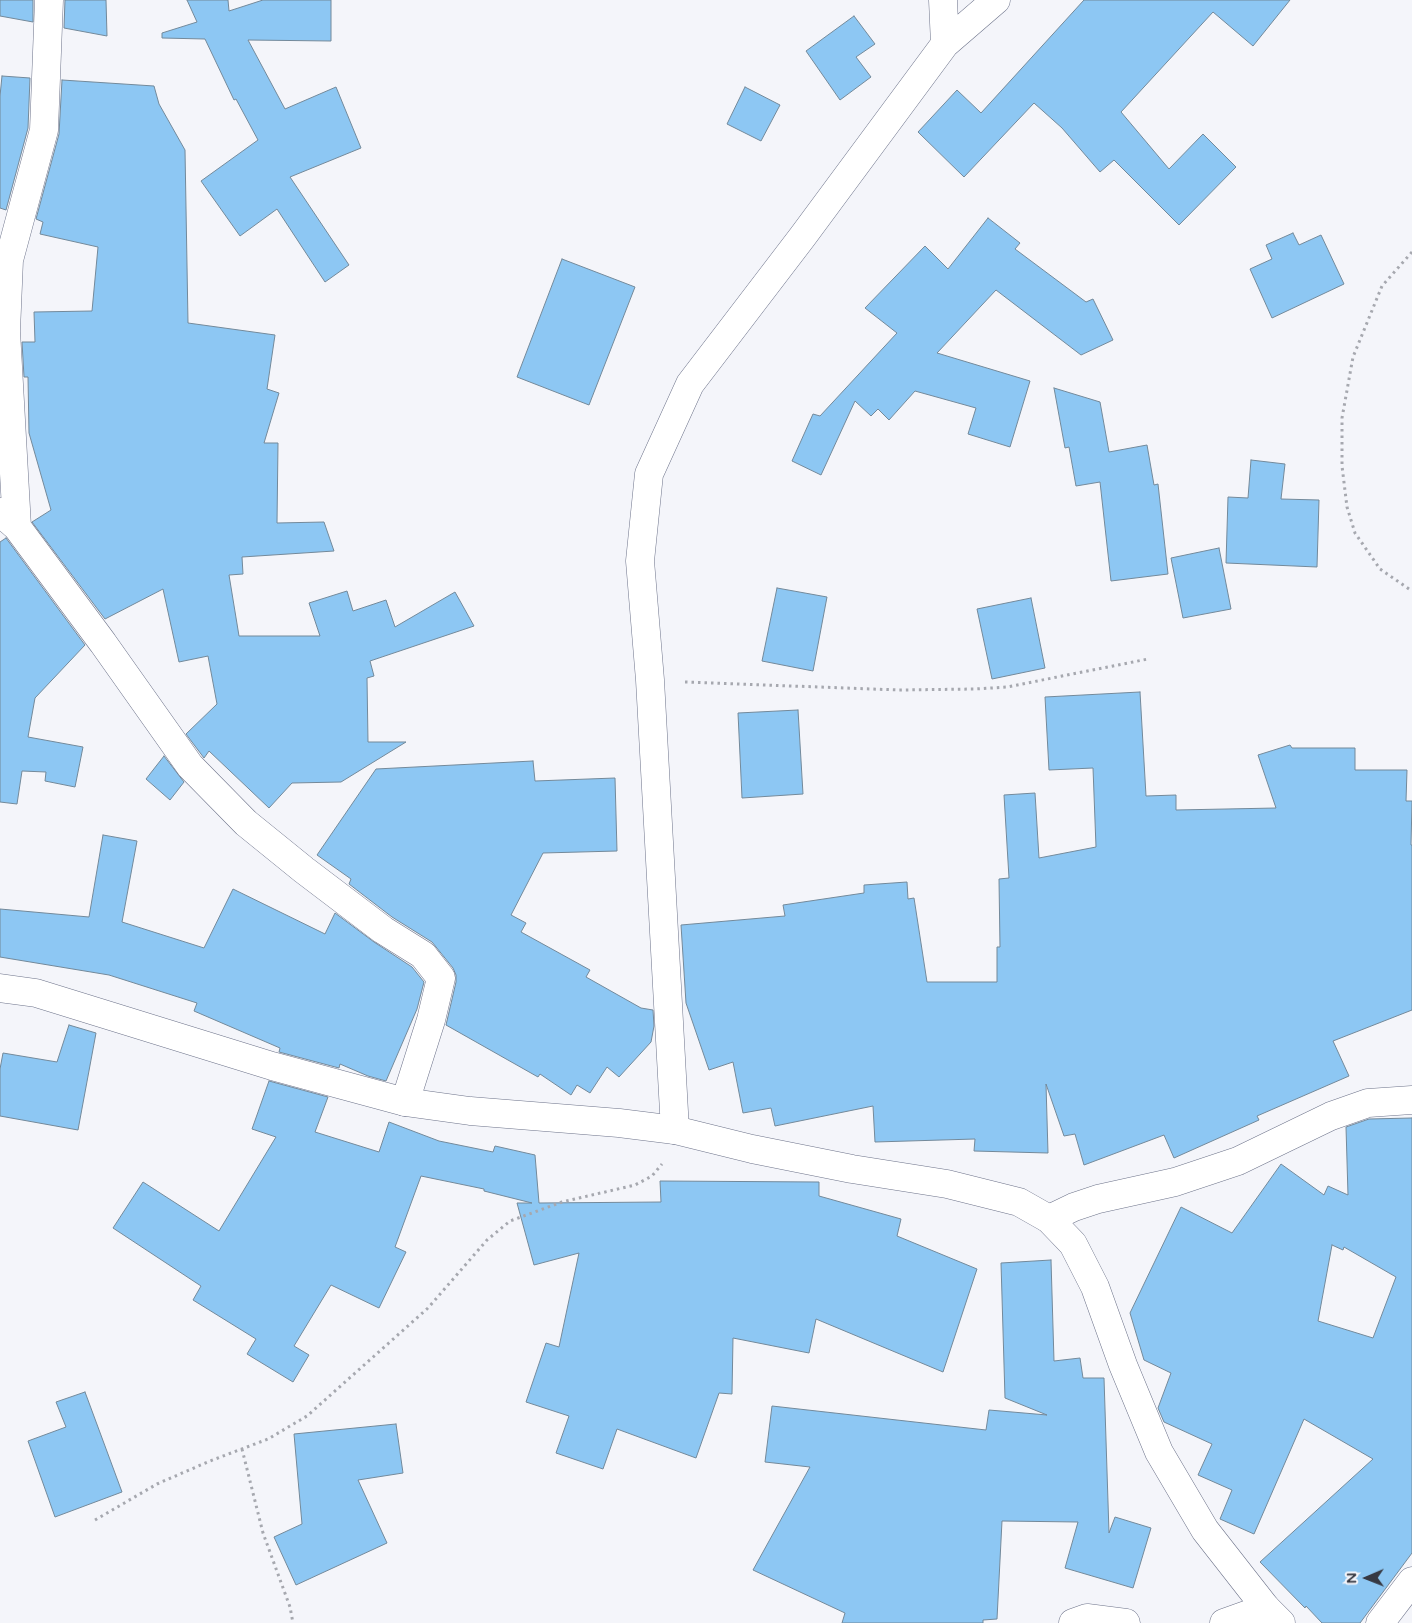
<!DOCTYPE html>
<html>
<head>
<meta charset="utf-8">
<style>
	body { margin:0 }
	#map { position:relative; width:1412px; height:1623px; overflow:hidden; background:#f4f5fa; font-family:"Varela Round",sans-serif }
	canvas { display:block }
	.north { position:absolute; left:1342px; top:1553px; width:50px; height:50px; -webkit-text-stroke:4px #f4f5fa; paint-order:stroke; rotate:269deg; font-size:14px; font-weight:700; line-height:20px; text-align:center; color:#363943 }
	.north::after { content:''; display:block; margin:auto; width:18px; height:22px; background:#363943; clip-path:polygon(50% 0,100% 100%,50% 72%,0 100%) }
</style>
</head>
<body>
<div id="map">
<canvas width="1412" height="1623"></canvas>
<div class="north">N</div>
</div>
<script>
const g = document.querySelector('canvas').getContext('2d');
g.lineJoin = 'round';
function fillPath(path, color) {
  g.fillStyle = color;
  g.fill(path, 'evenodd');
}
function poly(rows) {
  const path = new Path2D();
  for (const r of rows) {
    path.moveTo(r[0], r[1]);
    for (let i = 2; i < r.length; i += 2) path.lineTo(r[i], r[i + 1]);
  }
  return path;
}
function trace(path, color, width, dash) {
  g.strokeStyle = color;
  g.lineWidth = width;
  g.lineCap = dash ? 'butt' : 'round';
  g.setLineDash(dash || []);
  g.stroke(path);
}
const building = poly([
	[0,0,33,0,33,22,0,16,0,0],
	[65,0,106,0,107,36,64,28,65,0],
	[187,0,228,0,229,11,263,0,331,0,331,41,248,40,285,109,336,87,361,148,290,177,349,265,325,282,277,209,240,236,201,181,258,140,236,99,234,100,205,39,162,38,162,33,197,22,187,0],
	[1084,0,1290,0,1253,46,1213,12,1121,112,1169,169,1203,134,1236,167,1179,225,1114,160,1100,172,1062,128,1034,103,964,177,918,132,957,90,981,113,1084,0],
	[854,16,875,44,856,57,871,77,840,100,806,51,854,16],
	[2,76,30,78,28,128,6,210,0,208,0,96,2,76],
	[62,80,154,86,159,104,185,150,188,323,275,335,267,389,279,393,264,443,278,443,277,523,324,522,334,551,242,557,243,574,229,575,239,636,320,636,309,603,347,591,353,611,386,600,395,627,455,592,474,626,370,661,374,676,367,678,368,742,406,742,341,782,292,783,269,808,209,751,204,758,186,734,217,704,208,656,179,662,163,589,105,619,32,522,51,510,29,433,28,377,24,377,22,342,35,342,34,312,92,311,98,247,40,234,43,222,36,219,59,134,62,80],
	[745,87,780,105,761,141,727,124,745,87],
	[988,218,1020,243,1015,249,1086,302,1093,299,1113,340,1081,355,996,290,937,353,1030,381,1010,447,968,434,976,408,915,391,889,420,878,409,871,416,855,401,821,475,792,461,813,414,820,416,897,333,865,308,925,246,948,269,988,218],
	[1293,233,1299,245,1321,235,1344,284,1272,318,1250,269,1272,259,1266,245,1293,233],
	[562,259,635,287,589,405,517,377,562,259],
	[1054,388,1100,402,1109,452,1147,445,1154,485,1158,484,1168,574,1111,581,1100,482,1076,486,1069,447,1065,448,1054,388],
	[1251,460,1285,464,1281,499,1319,500,1317,567,1226,563,1228,497,1248,498,1251,460],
	[6,538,85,645,35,698,28,737,83,747,75,787,45,781,46,772,22,771,17,804,0,802,0,542,6,538],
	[1219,548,1231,609,1183,618,1171,558,1219,548],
	[777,588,827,597,813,671,762,661,777,588],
	[1031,598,1045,668,992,679,977,609,1031,598],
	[1140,692,1146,796,1176,795,1176,810,1276,808,1258,755,1290,745,1292,748,1355,748,1355,770,1407,770,1406,801,1412,801,1411,845,1412,845,1412,1010,1333,1041,1349,1076,1257,1116,1259,1120,1174,1158,1164,1135,1084,1165,1075,1134,1064,1136,1046,1084,1048,1153,974,1151,975,1139,875,1142,873,1106,775,1126,771,1108,743,1113,733,1062,709,1070,686,1003,681,925,785,916,783,905,864,893,864,885,907,882,908,899,914,898,927,982,997,982,997,947,1000,947,999,879,1009,878,1004,795,1035,793,1039,858,1096,847,1093,768,1049,770,1045,697,1140,692],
	[798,710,803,794,742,798,738,713,798,710],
	[164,756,184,782,170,800,146,779,164,756],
	[533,761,535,781,615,778,617,851,543,853,511,915,526,923,521,932,590,970,586,977,641,1008,653,1010,654,1026,651,1042,619,1077,607,1067,590,1093,577,1085,571,1095,540,1074,538,1077,446,1025,456,982,456,975,453,968,432,942,392,917,349,884,351,879,317,855,376,769,533,761],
	[103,835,137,841,122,922,204,948,233,889,325,934,335,913,374,942,412,967,424,982,417,1009,386,1081,368,1076,340,1064,339,1068,279,1052,280,1048,194,1011,197,1003,109,975,0,957,0,909,89,917,103,835],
	[69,1025,96,1033,78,1130,0,1116,0,1069,3,1053,57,1062,69,1025],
	[269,1081,328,1097,315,1132,379,1152,389,1122,439,1141,493,1152,495,1146,535,1155,539,1203,661,1202,660,1181,819,1182,819,1196,901,1219,897,1236,977,1269,943,1372,816,1319,809,1353,733,1338,732,1394,719,1393,696,1458,617,1429,603,1469,556,1453,569,1416,526,1402,546,1343,559,1347,579,1253,534,1265,517,1203,532,1203,484,1191,484,1189,421,1176,395,1247,406,1252,379,1308,331,1285,294,1346,309,1355,293,1382,247,1354,256,1339,193,1300,201,1286,113,1228,143,1182,219,1231,276,1137,252,1129,269,1081],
	[1412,1118,1412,1553,1360,1623,1322,1623,1306,1606,1305,1608,1260,1562,1373,1459,1304,1419,1254,1534,1220,1519,1232,1490,1198,1475,1212,1444,1164,1422,1158,1408,1171,1373,1144,1360,1130,1313,1181,1207,1232,1233,1281,1164,1324,1195,1328,1186,1348,1195,1346,1127,1369,1119,1412,1118],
	[1332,1245,1343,1250,1344,1247,1396,1277,1373,1338,1318,1321,1332,1245],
	[1051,1260,1054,1361,1080,1358,1083,1378,1104,1378,1109,1533,1115,1517,1151,1528,1133,1588,1065,1568,1078,1522,1002,1521,997,1619,983,1620,983,1623,842,1623,845,1613,753,1570,810,1467,765,1462,772,1406,986,1430,989,1410,1047,1415,1005,1398,1001,1263,1051,1260],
	[85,1392,122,1492,55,1517,28,1441,66,1427,56,1402,85,1392],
	[396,1424,403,1473,358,1480,387,1543,296,1585,274,1537,302,1524,294,1434,396,1424]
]);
const path = poly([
	[1412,252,1382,286,1353,357,1342,418,1342,466,1347,507,1355,533,1380,569,1412,591],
	[685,682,899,690,975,689,1007,687,1148,659],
	[242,1449,263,1533,290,1607,293,1623],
	[95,1520,157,1484,210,1461,268,1439,307,1416,428,1308,487,1240,510,1221,562,1202,635,1185,652,1176,662,1164]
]);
const minor = poly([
	[943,0,945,44],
	[0,512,17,527,103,643,190,766,246,823,304,870,383,930,423,955,441,978,431,1020,405,1102],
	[17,527,6,331,9,260,44,130,49,0],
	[675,1130,650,680,640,561,649,474,690,384,803,236,945,44,996,0],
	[1049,1219,1074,1207,1098,1199,1175,1182,1238,1161,1331,1116,1368,1103,1412,1100],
	[1073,1623,1087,1618,1126,1623],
	[1224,1623,1266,1608],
	[1380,1623,1412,1581]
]);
const tertiary = poly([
	[0,988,36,993,272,1066,405,1102,470,1111,619,1123,675,1130,752,1149,852,1169,947,1184,1019,1202,1049,1219,1073,1244,1095,1287,1123,1365,1159,1452,1205,1530,1266,1608,1281,1623]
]);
fillPath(building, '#8dc7f3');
trace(building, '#73899a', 1);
trace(minor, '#6d738a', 29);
trace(tertiary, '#6d738a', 29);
trace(path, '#a6a8af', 3, [2.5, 4]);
trace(minor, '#fff', 28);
trace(tertiary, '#fff', 28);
</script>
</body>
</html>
